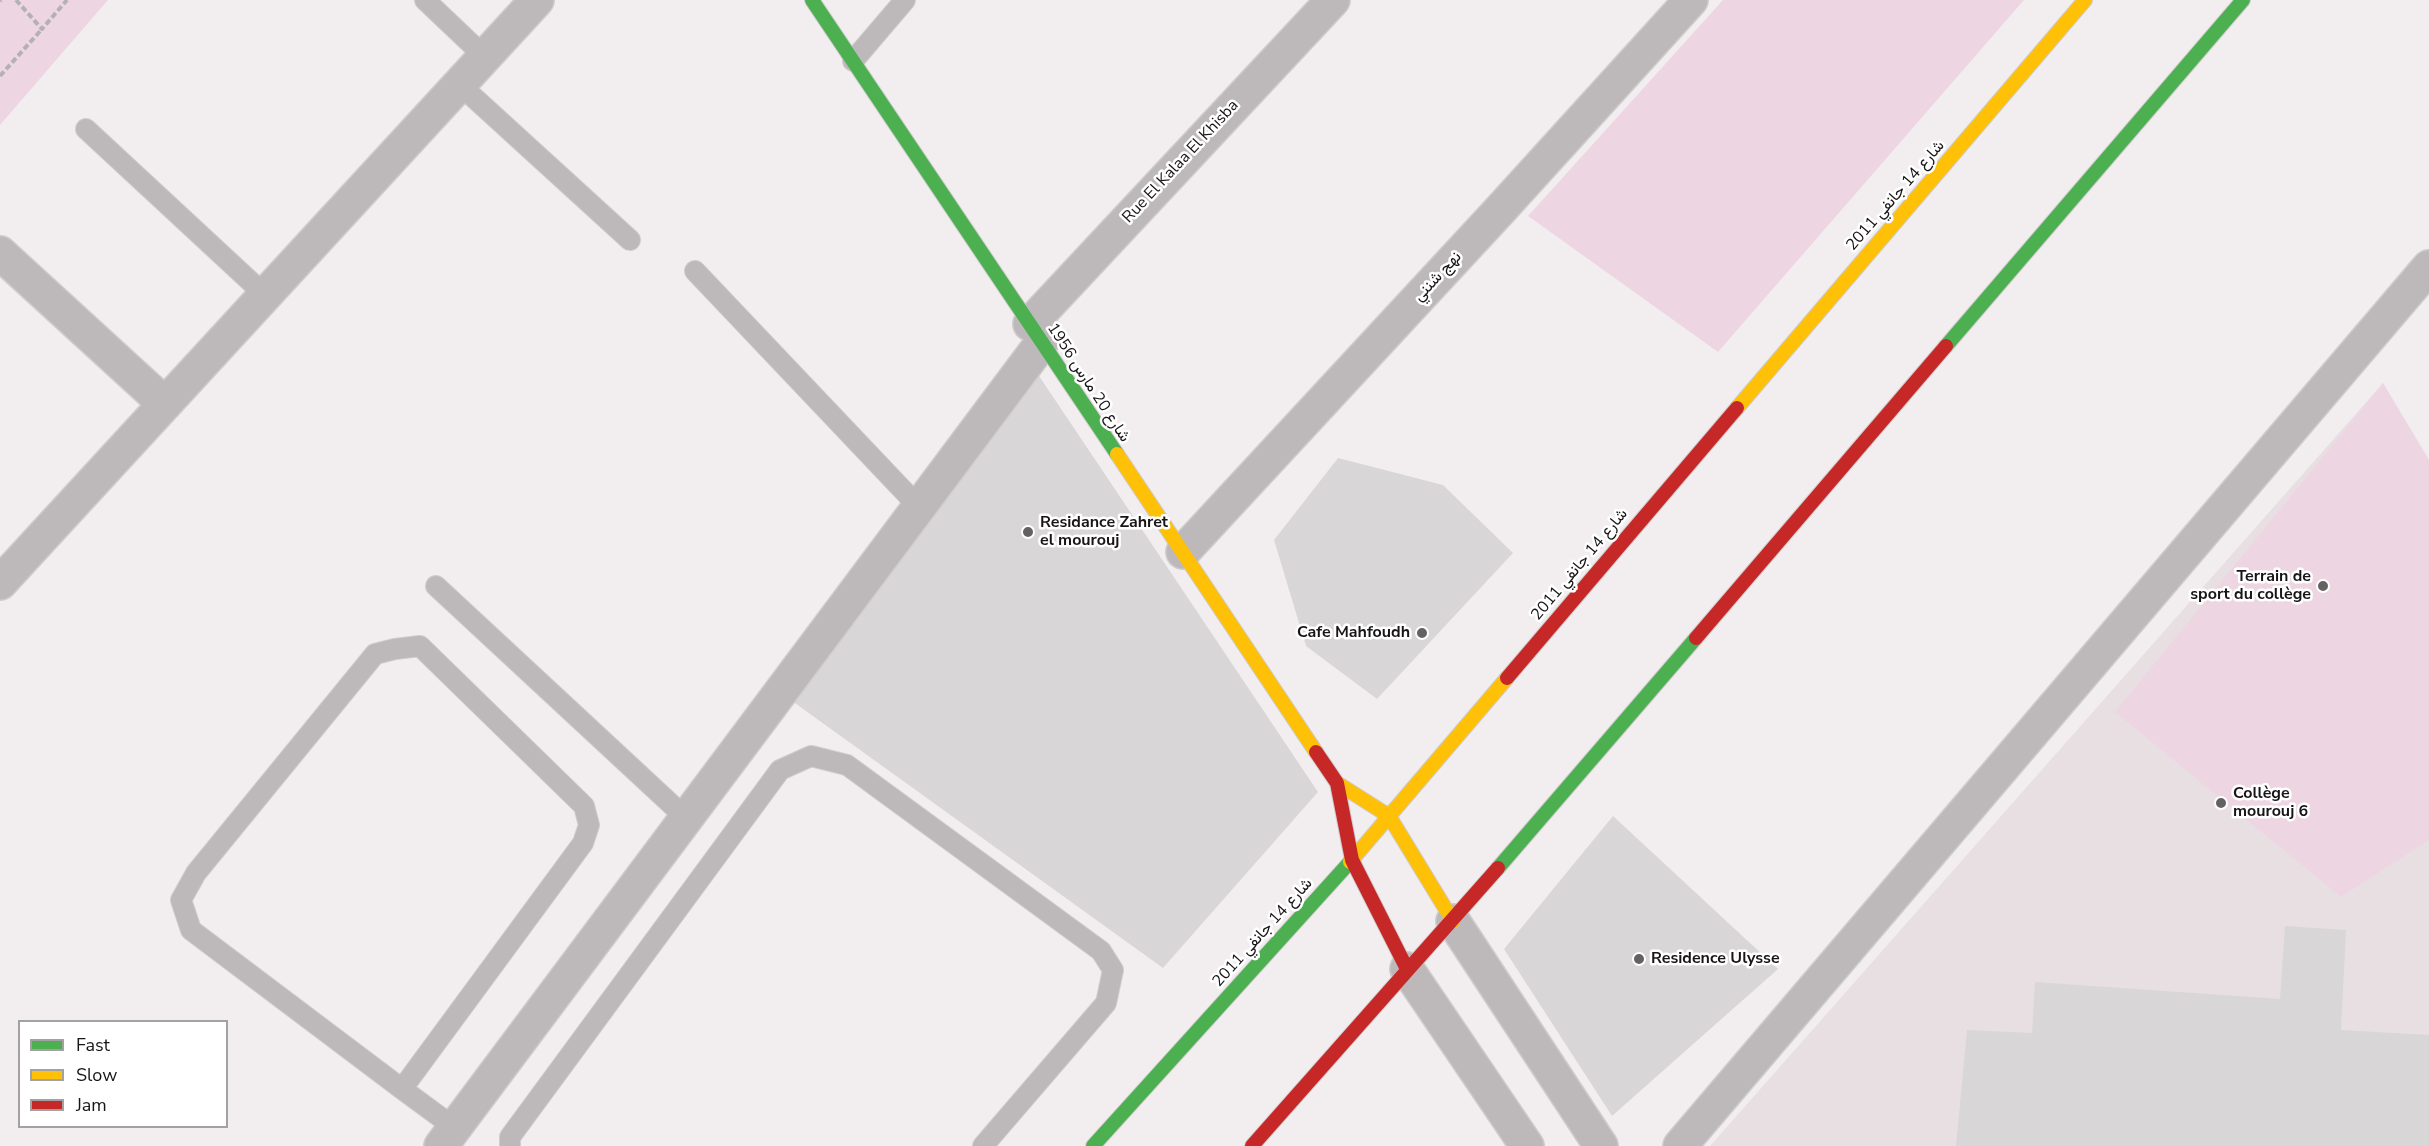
<!DOCTYPE html>
<html>
<head>
<meta charset="utf-8">
<style>
	body { margin:0 }
	#map { position:relative; width:2429px; height:1146px; overflow:hidden; background:#f2eef0; font-family:"Nunito Sans",sans-serif }
	canvas { display:block }
	.legend { position:absolute; left:18px; top:1020px; width:210px; height:108px; box-sizing:border-box; background:#fff; border:2px solid #a3a1a2; margin:0; padding:8px 10px; list-style:none; font-size:18px; color:#181516 }
	.legend li { display:flex; align-items:center; gap:12px; height:30px }
	.legend b { width:30px; border:2px solid #a3a1a2 }
</style>
</head>
<body>
<div id="map">
<canvas width="2429" height="1146"></canvas>
<ul class="legend">
<li><b style="height:8px;background:#4caf50"></b>Fast</li>
<li><b style="height:8px;background:#ffc107"></b>Slow</li>
<li><b style="height:8px;background:#c62828"></b>Jam</li>
</ul>
</div>
<script>
const g = document.querySelector('canvas').getContext('2d');
g.lineJoin = 'round';
function fillPath(path, color) {
  g.fillStyle = color;
  g.fill(path, 'evenodd');
}
function poly(rows) {
  const path = new Path2D();
  for (const r of rows) {
    path.moveTo(r[0], r[1]);
    for (let i = 2; i < r.length; i += 2) path.lineTo(r[i], r[i + 1]);
  }
  return path;
}
function trace(path, color, width, dash) {
  g.strokeStyle = color;
  g.lineWidth = width;
  g.lineCap = dash ? 'butt' : 'round';
  g.setLineDash(dash || []);
  g.stroke(path);
}
function drawText(font, color, halo, rows, align = 'center') {
  g.font = font + ' "Nunito Sans",Vazirmatn,sans-serif';
  g.lineWidth = 5;
  g.setLineDash([]);
  g.textBaseline = 'middle';
  g.strokeStyle = halo;
  g.fillStyle = color;
  for (const [text, x, y, turn = 0] of rows) {
    g.save();
    g.translate(x, y);
    g.rotate((+turn || 0) * Math.PI / 180);
    g.textAlign = isNaN(turn) ? turn : align;
    if (halo) g.strokeText(text, 0, 0);
    g.fillText(text, 0, 0);
    g.restore();
  }
}
const built = poly([
	[2383,383,2429,460,2429,1146,1710,1146]
]);
const green = poly([
	[0,0,108,0,0,125],
	[1723,0,2024,0,1718,352,1528,216],
	[2383,383,2429,460,2429,840,2341,897,2115,712]
]);
const building = poly([
	[1031,364,1318,792,1163,968,792,701],
	[1338,458,1443,485,1513,553,1377,699,1306,646,1274,540],
	[1613,816,1778,969,1612,1116,1504,949],
	[2285,926,2346,930,2341,1030,2429,1035,2429,1146,1956,1146,1967,1030,2032,1033,2035,982,2280,999]
]);
const path = poly([
	[16,0,42,29,67,0],
	[0,1,1,0],
	[0,76,42,29]
]);
const lane = poly([
	[425,0,485,57],
	[853,61,905,0],
	[459,84,630,240],
	[86,129,265,295],
	[695,271,919,507],
	[436,586,686,818],
	[402,1089,583,843,589,825,584,806,420,646,395,649,375,654,196,873,181,900,191,930,402,1089,455,1128],
	[510,1146,510,1137,780,770,811,756,847,765,1101,951,1113,970,1106,1003,983,1146]
]);
const street = poly([
	[0,253,165,404],
	[1030,324,1333,0],
	[1183,552,1501,209,1691,0],
	[0,583,537,0],
	[1453,921,1601,1146],
	[1407,969,1527,1146],
	[441,1146,1041,344],
	[1680,1146,2429,267]
]);
const fast = poly([
	[812,0,1117,454],
	[1946,346,2243,0],
	[1498,868,1696,638],
	[1093,1146,1350,862]
]);
const slow = poly([
	[1737,408,2085,0],
	[1117,454,1316,752],
	[1337,783,1389,816,1453,921],
	[1350,862,1507,678]
]);
const jam = poly([
	[1696,638,1946,346],
	[1507,678,1737,408],
	[1316,752,1337,783,1352,860,1407,969],
	[1252,1146,1498,868]
]);
const markers = [
	[1028,532,6,"#646162"],
	[2323,586,6,"#646162"],
	[1422,633,6,"#646162"],
	[2221,803,6,"#646162"],
	[1639,959,6,"#646162"]
];
const streetNames = [
	["Rue El Kalaa El Khisba",1181,162,-47],
	["شارع 14 جانفي 2011",1896,196,-49],
	["نهج شنني",1438,277,-47],
	["شارع 20 مارس 1956",1088,383,57],
	["شارع 14 جانفي 2011",1580,565,-50],
	["شارع 14 جانفي 2011",1263,933,-48]
];
const poiNames = [
	["Residance Zahret",1040,523],
	["el mourouj",1040,541],
	["Terrain de",2311,577,"right"],
	["sport du collège",2311,595,"right"],
	["Cafe Mahfoudh",1410,633,"right"],
	["Collège",2233,794],
	["mourouj 6",2233,812],
	["Residence Ulysse",1651,959]
];
fillPath(built, '#e8dfe3');
fillPath(green, '#edd6e2');
fillPath(building, '#d9d6d7');
trace(lane, '#cecccd', 22);
trace(street, '#cecccd', 36);
trace(fast, '#cecccd', 16);
trace(slow, '#cecccd', 16);
trace(jam, '#cecccd', 16);
trace(path, '#b5b1b3', 4, [6, 3]);
trace(lane, '#bdb8ba', 20);
trace(street, '#bdb8ba', 33);
trace(fast, '#4caf50', 14);
trace(slow, '#ffc107', 14);
trace(jam, '#c62828', 14);
for (const [x, y, r, color] of markers) {
  const dot = new Path2D();
  dot.arc(x, y, r, 0, 2 * Math.PI);
  g.fillStyle = color;
  g.fill(dot);
  trace(dot, '#fff', 2);
}
drawText('16px', '#181516', '#fff', streetNames);
drawText('bold 16px', '#181516', '#fff', poiNames, 'left');
</script>
</body>
</html>
